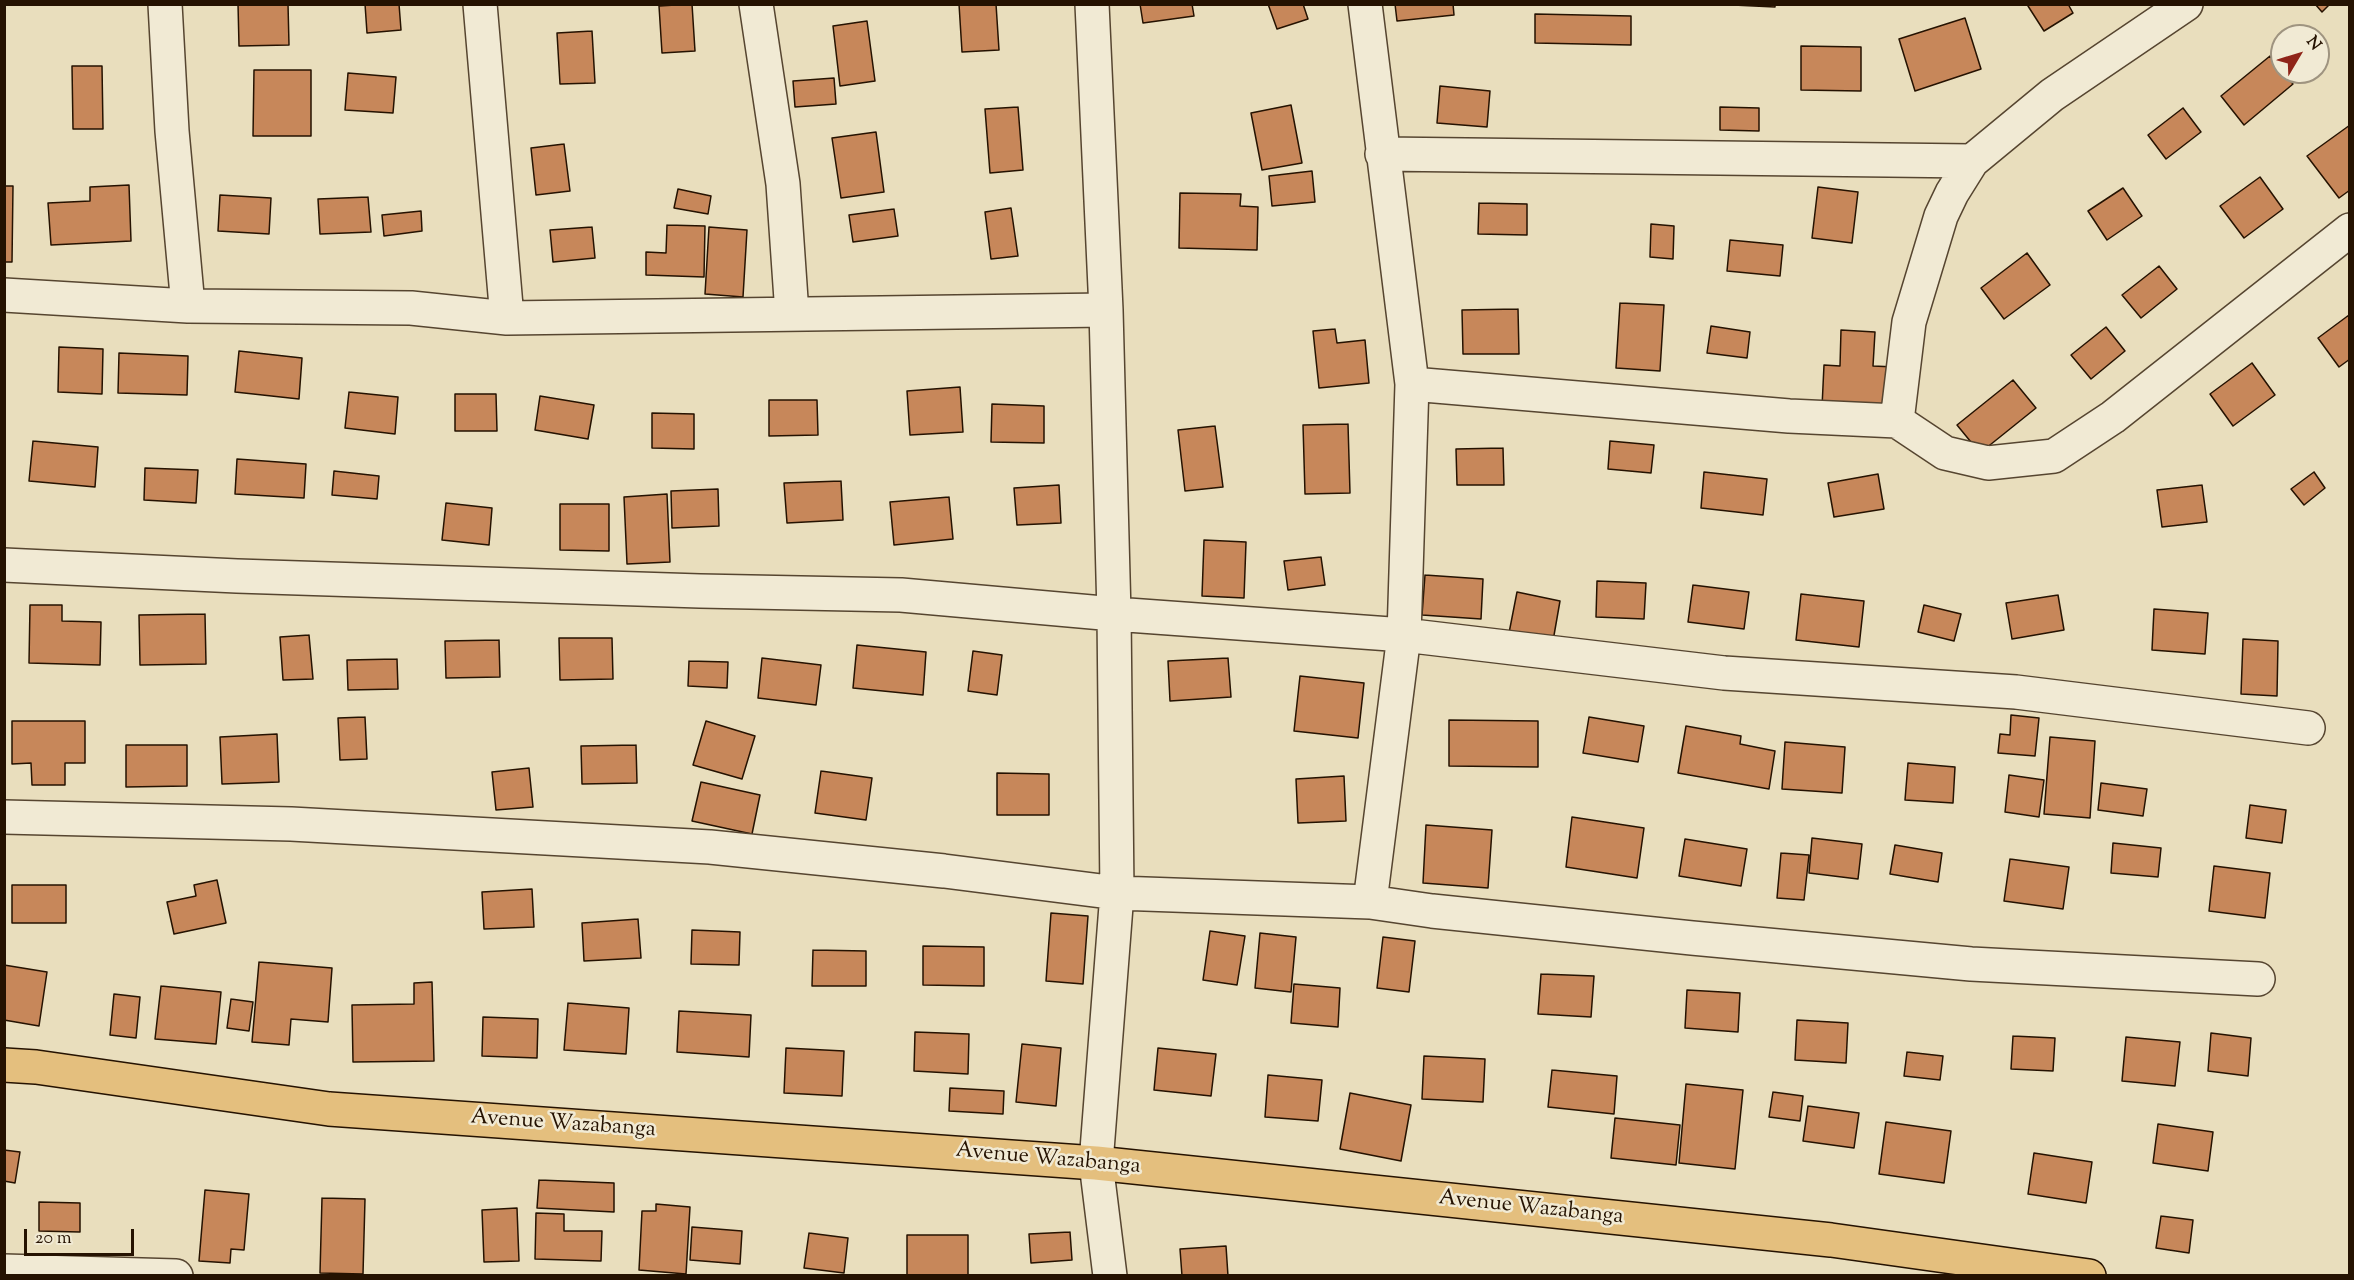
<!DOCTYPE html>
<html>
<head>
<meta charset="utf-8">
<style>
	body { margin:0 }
	#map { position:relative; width:2354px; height:1280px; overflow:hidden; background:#e9debd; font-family:"Sorts Mill Goudy",serif }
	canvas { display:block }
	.frame { position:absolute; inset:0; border:6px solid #251201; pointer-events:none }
	.north { position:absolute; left:2270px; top:24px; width:60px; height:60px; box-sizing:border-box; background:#f1ead4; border:2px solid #9f9480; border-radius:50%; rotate:52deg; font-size:16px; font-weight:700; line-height:24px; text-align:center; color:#251201 }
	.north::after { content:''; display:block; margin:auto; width:21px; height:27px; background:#8f2418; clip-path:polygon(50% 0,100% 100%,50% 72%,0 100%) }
	.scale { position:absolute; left:24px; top:1229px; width:110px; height:27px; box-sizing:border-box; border:3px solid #251201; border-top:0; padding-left:8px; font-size:18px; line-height:21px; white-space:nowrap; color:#251201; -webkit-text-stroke:4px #f1ead4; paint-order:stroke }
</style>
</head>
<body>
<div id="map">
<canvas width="2354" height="1280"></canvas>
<div class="frame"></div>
<div class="north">N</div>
<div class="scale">20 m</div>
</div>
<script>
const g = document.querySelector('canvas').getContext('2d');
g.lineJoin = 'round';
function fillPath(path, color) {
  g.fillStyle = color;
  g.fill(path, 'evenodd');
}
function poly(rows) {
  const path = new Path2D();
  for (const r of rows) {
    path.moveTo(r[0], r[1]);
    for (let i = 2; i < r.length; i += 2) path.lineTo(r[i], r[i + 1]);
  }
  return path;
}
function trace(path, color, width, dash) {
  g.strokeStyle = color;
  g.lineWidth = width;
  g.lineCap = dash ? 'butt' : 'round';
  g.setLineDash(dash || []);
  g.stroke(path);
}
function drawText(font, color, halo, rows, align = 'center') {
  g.font = font + ' "Sorts Mill Goudy",serif';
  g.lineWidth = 5;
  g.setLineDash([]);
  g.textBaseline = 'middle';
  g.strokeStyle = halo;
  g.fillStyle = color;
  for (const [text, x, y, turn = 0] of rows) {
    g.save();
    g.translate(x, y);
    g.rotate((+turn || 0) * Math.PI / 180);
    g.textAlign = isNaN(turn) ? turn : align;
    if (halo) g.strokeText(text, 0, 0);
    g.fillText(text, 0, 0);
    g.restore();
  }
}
const building = poly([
	[238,4,288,4,289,45,239,46,238,4],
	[365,4,399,4,401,30,367,33,365,4],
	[692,4,695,51,662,53,659,6,692,4],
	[959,4,996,4,999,50,962,52,959,4],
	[1140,4,1192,4,1194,16,1143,23,1140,4],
	[1268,4,1303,4,1308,19,1277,29,1268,4],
	[1395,4,1453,4,1454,15,1397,21,1395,4],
	[1712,4,1775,4,1775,7,1712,4],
	[2030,4,2068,4,2073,13,2044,31,2028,6,2030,4],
	[2315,4,2330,4,2322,12,2315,4],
	[1535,14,1631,16,1631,45,1535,43,1535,14],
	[1965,18,1981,69,1915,91,1899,39,1965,18],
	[867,21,875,81,840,86,833,26,867,21],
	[592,31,595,83,560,84,557,33,592,31],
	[1801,46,1861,47,1861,91,1801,90,1801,46],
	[2270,56,2293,84,2244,125,2221,96,2270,56],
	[72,66,102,66,103,129,73,129,72,66],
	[254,70,311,70,311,136,253,136,254,70],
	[348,73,396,77,393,113,345,110,348,73],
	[834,78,836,104,795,107,793,81,834,78],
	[1440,86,1490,91,1487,127,1437,123,1440,86],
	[1291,105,1302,163,1262,170,1251,113,1291,105],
	[1018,107,1023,170,990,173,985,109,1018,107],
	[1720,107,1759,108,1759,131,1720,130,1720,107],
	[2183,108,2201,132,2166,159,2148,135,2183,108],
	[2350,125,2350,190,2339,198,2307,156,2350,125],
	[876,132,884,192,841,198,832,138,876,132],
	[564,144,570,191,536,195,531,148,564,144],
	[1312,171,1315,202,1272,206,1269,176,1312,171],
	[2260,177,2283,209,2244,238,2220,206,2260,177],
	[129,185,131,241,51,245,48,203,90,201,90,187,129,185],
	[4,186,13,186,12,262,4,262,4,186],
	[1818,187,1858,192,1852,243,1812,238,1818,187],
	[2123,188,2142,216,2107,240,2088,211,2123,188],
	[678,189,711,196,708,214,674,208,678,189],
	[1180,193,1241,194,1240,206,1258,207,1257,250,1179,248,1180,193],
	[220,195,271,198,269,234,218,231,220,195],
	[368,197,371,232,320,234,318,199,368,197],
	[1479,203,1527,204,1527,235,1478,234,1479,203],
	[1011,208,1018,256,991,259,985,212,1011,208],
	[894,209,898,236,853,242,849,215,894,209],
	[421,211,422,231,384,236,382,215,421,211],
	[1651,224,1674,226,1673,259,1650,257,1651,224],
	[667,225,705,226,704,277,646,275,646,252,666,253,667,225],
	[592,227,595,258,553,262,550,230,592,227],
	[709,227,747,230,743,297,705,294,709,227],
	[1730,240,1783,245,1780,276,1727,271,1730,240],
	[2027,253,2050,285,2004,319,1981,288,2027,253],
	[2159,266,2177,289,2141,318,2122,295,2159,266],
	[1620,303,1664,305,1660,371,1616,368,1620,303],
	[1518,309,1519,354,1463,354,1462,310,1518,309],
	[2349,315,2350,359,2339,367,2318,338,2349,315],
	[1711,326,1750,332,1747,358,1707,353,1711,326],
	[2106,327,2125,351,2091,379,2071,355,2106,327],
	[1335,329,1337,343,1365,340,1369,383,1319,388,1313,331,1335,329],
	[1841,330,1875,332,1873,366,1895,367,1892,410,1822,407,1824,365,1840,366,1841,330],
	[59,347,103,349,102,394,58,392,59,347],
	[239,351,302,358,299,399,235,392,239,351],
	[119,353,188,356,187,395,118,393,119,353],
	[2252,363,2275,395,2233,426,2210,394,2252,363],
	[2013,380,2036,408,1980,453,1957,425,2013,380],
	[960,387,963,432,910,435,907,391,960,387],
	[349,392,398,397,395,434,345,428,349,392],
	[455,394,496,394,497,431,455,431,455,394],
	[540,396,594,405,588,439,535,430,540,396],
	[769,400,817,400,818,435,769,436,769,400],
	[992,404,1044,406,1044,443,991,442,992,404],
	[652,413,694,414,694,449,652,448,652,413],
	[1348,424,1350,493,1305,494,1303,425,1348,424],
	[1215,426,1223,487,1185,491,1178,430,1215,426],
	[33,441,98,447,95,487,29,481,33,441],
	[1610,441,1654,445,1651,473,1608,469,1610,441],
	[1503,448,1504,485,1457,485,1456,449,1503,448],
	[237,459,306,464,304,498,235,494,237,459],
	[145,468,198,470,196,503,144,500,145,468],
	[334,471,379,476,377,499,332,495,334,471],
	[1704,472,1767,479,1763,515,1701,508,1704,472],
	[2314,472,2325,488,2304,505,2291,489,2314,472],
	[1878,474,1884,509,1834,517,1828,483,1878,474],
	[841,481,843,520,787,523,784,483,841,481],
	[1059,485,1061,523,1017,525,1014,488,1059,485],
	[2202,485,2207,522,2162,527,2157,490,2202,485],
	[718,489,719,526,672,528,671,491,718,489],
	[667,494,670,562,627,564,624,497,667,494],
	[949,497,953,539,894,545,890,502,949,497],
	[446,503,492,508,489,545,442,540,446,503],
	[560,504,609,504,609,551,560,550,560,504],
	[1204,540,1246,542,1244,598,1202,596,1204,540],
	[1321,557,1325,585,1288,590,1284,561,1321,557],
	[1425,575,1483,579,1481,619,1422,615,1425,575],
	[1597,581,1646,583,1644,619,1596,617,1597,581],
	[1693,585,1749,592,1744,629,1688,622,1693,585],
	[1517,592,1560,601,1553,641,1509,633,1517,592],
	[1801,594,1864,601,1859,647,1796,640,1801,594],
	[2058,595,2064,630,2012,639,2006,603,2058,595],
	[30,605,62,605,62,621,101,622,100,665,29,663,30,605],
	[1924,605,1961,614,1954,641,1918,632,1924,605],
	[2154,609,2208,613,2205,654,2152,650,2154,609],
	[205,614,206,664,140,665,139,615,205,614],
	[309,635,313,679,283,680,280,637,309,635],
	[559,638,612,638,613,679,560,680,559,638],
	[2243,639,2278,641,2277,696,2241,694,2243,639],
	[499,640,500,677,446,678,445,641,499,640],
	[857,645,926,652,923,695,853,688,857,645],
	[973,651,1002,655,997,695,968,691,973,651],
	[762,658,821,665,816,705,758,698,762,658],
	[1228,658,1231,697,1170,701,1168,661,1228,658],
	[397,659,398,689,348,690,347,660,397,659],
	[689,661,728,662,727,688,688,686,689,661],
	[1300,676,1364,683,1358,738,1294,731,1300,676],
	[2011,715,2039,718,2035,756,1998,753,2000,734,2010,735,2011,715],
	[365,717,367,759,340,760,338,718,365,717],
	[1589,717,1644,726,1638,762,1583,753,1589,717],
	[1449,720,1538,721,1538,767,1449,766,1449,720],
	[12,721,85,721,85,763,65,763,65,785,32,785,31,763,12,764,12,721],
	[706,721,755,736,742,779,693,765,706,721],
	[1686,726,1741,736,1740,744,1775,751,1769,789,1678,773,1686,726],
	[277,734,279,782,222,784,220,737,277,734],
	[2050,737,2095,741,2090,818,2044,814,2050,737],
	[1785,742,1845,747,1842,793,1782,789,1785,742],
	[126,745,187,745,187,786,126,787,126,745],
	[636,745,637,783,582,784,581,746,636,745],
	[1908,763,1955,767,1953,803,1905,800,1908,763],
	[529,768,533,807,496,810,492,772,529,768],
	[821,771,872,778,866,820,815,813,821,771],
	[997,773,1049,774,1049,815,997,815,997,773],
	[2009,775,2044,780,2039,817,2005,812,2009,775],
	[1344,776,1346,821,1298,823,1296,779,1344,776],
	[701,782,760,795,752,834,692,821,701,782],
	[2101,783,2147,789,2143,816,2098,810,2101,783],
	[2250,805,2286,810,2282,843,2246,838,2250,805],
	[1572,817,1644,828,1637,878,1566,867,1572,817],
	[1426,825,1492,830,1488,888,1423,883,1426,825],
	[1812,838,1862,844,1858,879,1809,873,1812,838],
	[1685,839,1747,849,1741,886,1679,876,1685,839],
	[2113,843,2161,848,2158,877,2111,873,2113,843],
	[1895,845,1942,853,1938,882,1890,874,1895,845],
	[1781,853,1809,855,1804,900,1777,898,1781,853],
	[2010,859,2069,867,2063,909,2004,901,2010,859],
	[2214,866,2270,873,2265,918,2209,911,2214,866],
	[217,880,226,923,174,934,167,902,196,896,194,885,217,880],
	[12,885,66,885,66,923,12,923,12,885],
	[532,889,534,927,484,929,482,892,532,889],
	[1051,913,1088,916,1083,984,1046,981,1051,913],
	[638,919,641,958,584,961,582,923,638,919],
	[692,930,740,932,739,965,691,964,692,930],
	[1210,931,1245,936,1237,985,1203,980,1210,931],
	[1260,933,1296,937,1291,992,1255,988,1260,933],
	[1383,937,1415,941,1409,992,1377,988,1383,937],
	[923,946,984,947,984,986,923,985,923,946],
	[813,950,866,951,866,986,812,986,813,950],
	[259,962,332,968,328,1022,291,1019,289,1045,252,1042,259,962],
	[4,965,47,972,39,1026,4,1020,4,965],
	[1541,974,1594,976,1591,1017,1538,1014,1541,974],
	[432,982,434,1061,353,1062,352,1005,414,1004,414,983,432,982],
	[1294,984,1340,988,1338,1027,1291,1023,1294,984],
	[161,986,221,992,216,1044,155,1039,161,986],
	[1687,990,1740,993,1738,1032,1685,1028,1687,990],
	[114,994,140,997,136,1038,110,1035,114,994],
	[231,999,253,1002,249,1031,227,1028,231,999],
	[568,1003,629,1008,626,1054,564,1050,568,1003],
	[679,1011,751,1015,749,1057,677,1052,679,1011],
	[483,1017,538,1019,537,1058,482,1056,483,1017],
	[1797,1020,1848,1023,1846,1063,1795,1060,1797,1020],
	[915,1032,969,1034,968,1074,914,1071,915,1032],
	[2211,1033,2251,1038,2248,1076,2208,1071,2211,1033],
	[2013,1036,2055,1038,2053,1071,2011,1069,2013,1036],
	[2126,1037,2180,1042,2175,1086,2122,1081,2126,1037],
	[1022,1044,1061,1048,1056,1106,1016,1102,1022,1044],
	[786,1048,844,1051,842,1096,784,1093,786,1048],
	[1158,1048,1216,1054,1211,1096,1154,1090,1158,1048],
	[1907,1052,1943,1056,1940,1080,1904,1076,1907,1052],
	[1424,1056,1485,1059,1483,1102,1422,1099,1424,1056],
	[1552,1070,1617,1076,1614,1114,1548,1107,1552,1070],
	[1268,1075,1322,1080,1318,1121,1265,1117,1268,1075],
	[1686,1084,1743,1090,1735,1169,1679,1163,1686,1084],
	[950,1088,1004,1091,1003,1114,949,1111,950,1088],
	[1773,1092,1803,1096,1800,1121,1769,1117,1773,1092],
	[1350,1093,1411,1105,1401,1161,1340,1149,1350,1093],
	[1808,1106,1859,1113,1854,1148,1803,1141,1808,1106],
	[1615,1118,1680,1125,1676,1165,1611,1158,1615,1118],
	[1886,1122,1951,1131,1944,1183,1879,1174,1886,1122],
	[2158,1124,2213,1132,2208,1171,2153,1163,2158,1124],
	[4,1150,20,1152,15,1183,4,1181,4,1150],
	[2034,1153,2092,1162,2086,1203,2028,1194,2034,1153],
	[539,1180,614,1183,614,1212,537,1208,539,1180],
	[205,1190,249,1194,244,1250,231,1249,230,1263,199,1261,205,1190],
	[322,1198,365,1199,363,1274,320,1273,322,1198],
	[39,1202,80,1203,80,1232,39,1231,39,1202],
	[656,1204,690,1207,686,1274,639,1270,642,1211,656,1211,656,1204],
	[517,1208,519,1261,484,1262,482,1210,517,1208],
	[536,1213,564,1214,564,1231,602,1231,601,1261,535,1259,536,1213],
	[2161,1216,2193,1220,2189,1253,2156,1248,2161,1216],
	[692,1227,742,1231,740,1264,690,1260,692,1227],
	[1070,1232,1072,1260,1031,1263,1029,1234,1070,1232],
	[809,1233,848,1238,844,1273,804,1268,809,1233],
	[907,1235,968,1235,968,1276,907,1276,907,1235],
	[1226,1246,1228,1276,1182,1276,1180,1249,1226,1246]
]);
const minor = poly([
	[165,4,172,131,188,306],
	[480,4,507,318],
	[756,4,783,184,792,314],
	[1092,4,1106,310,1114,614,1117,893,1096,1163,1110,1276],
	[1365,4,1412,384,1404,635,1370,902],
	[1382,154,1972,161,2052,95,2186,4],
	[4,295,188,306,411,308,507,318,1106,310],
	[1412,384,1789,416,1897,421,1945,453,1988,463,2054,456,2113,417,2350,230],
	[1897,421,1909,322,1941,216,1952,193,1972,161],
	[4,565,237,576,700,591,901,595,1114,614,1404,635,1724,673,2016,692,2308,728],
	[4,817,291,824,710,847,944,871,1117,893,1370,902,1432,911,1692,938,1971,964,2258,979],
	[4,1271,176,1276]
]);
const major = poly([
	[4,1065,36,1067,329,1109,1096,1163,1831,1240,2089,1276]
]);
const streetNames = [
	["Avenue Wazabanga",563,1125,4],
	["Avenue Wazabanga",1048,1160,5],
	["Avenue Wazabanga",1531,1209,6]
];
fillPath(building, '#c7875a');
trace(building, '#251201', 1.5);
trace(minor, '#564530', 36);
trace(major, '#251201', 36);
trace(minor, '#f1ead4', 33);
trace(major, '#e4bf7e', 33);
drawText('22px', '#251201', '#f1ead4', streetNames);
</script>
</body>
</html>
